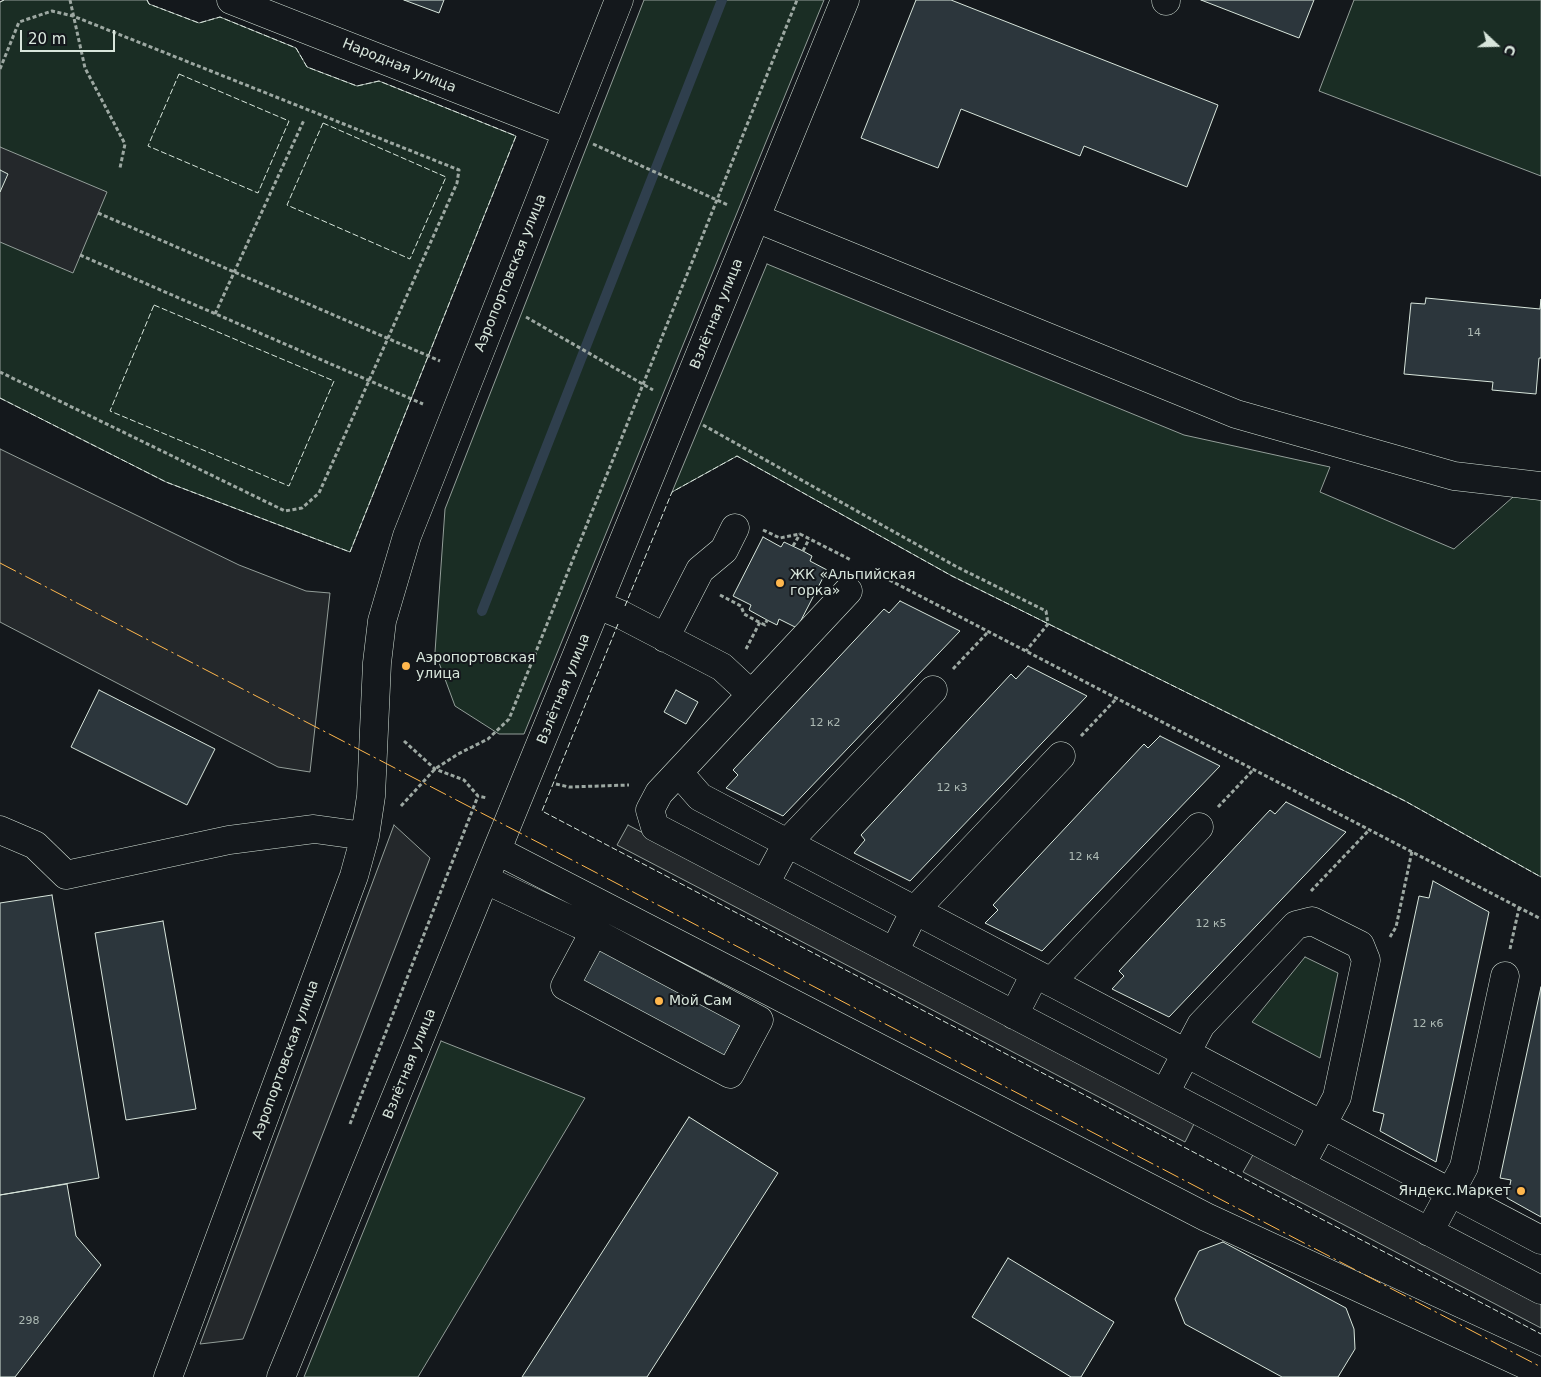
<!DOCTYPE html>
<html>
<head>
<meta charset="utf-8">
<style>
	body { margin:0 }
	#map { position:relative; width:1541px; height:1377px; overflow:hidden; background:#14181c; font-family:"DejaVu Sans",sans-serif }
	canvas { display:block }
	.north { position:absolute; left:1471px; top:20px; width:50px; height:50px; -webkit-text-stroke:4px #14181c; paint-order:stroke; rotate:111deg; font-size:14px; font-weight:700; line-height:20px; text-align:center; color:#d8e6dc }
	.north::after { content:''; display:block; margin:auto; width:18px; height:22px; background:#d8e6dc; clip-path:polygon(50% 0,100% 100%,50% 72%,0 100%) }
	.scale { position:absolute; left:20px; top:30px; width:95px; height:22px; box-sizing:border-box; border:2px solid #d8e6dc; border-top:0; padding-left:6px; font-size:15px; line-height:18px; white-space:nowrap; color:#d8e6dc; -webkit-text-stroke:4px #14181c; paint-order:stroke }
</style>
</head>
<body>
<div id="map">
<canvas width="1541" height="1377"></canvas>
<div class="north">С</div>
<div class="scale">20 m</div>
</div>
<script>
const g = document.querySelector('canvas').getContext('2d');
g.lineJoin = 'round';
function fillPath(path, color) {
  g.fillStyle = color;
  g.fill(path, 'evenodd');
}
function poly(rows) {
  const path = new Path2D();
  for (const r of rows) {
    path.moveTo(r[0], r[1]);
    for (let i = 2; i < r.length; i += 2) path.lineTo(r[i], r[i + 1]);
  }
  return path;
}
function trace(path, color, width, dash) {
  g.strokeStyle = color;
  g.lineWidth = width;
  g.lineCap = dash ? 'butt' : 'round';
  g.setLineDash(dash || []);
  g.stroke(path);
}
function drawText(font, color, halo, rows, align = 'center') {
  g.font = font + ' "DejaVu Sans",sans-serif';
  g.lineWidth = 4;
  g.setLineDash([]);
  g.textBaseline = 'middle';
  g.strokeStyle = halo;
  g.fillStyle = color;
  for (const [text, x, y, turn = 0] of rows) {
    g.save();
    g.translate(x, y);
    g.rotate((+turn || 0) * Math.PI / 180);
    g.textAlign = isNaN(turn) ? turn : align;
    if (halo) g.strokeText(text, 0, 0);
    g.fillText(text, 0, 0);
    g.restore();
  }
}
const green = poly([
	[4,0,147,0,149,4,199,23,220,17,296,48,307,67,357,86,379,81,516,136,350,552,166,482,0,398,0,2,4,0],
	[644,0,824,0,524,734,499,734,455,706,435,652,445,509,644,0],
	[1354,0,1541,0,1541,176,1319,91,1354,0],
	[767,264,1184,435,1330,467,1320,492,1454,549,1530,482,1541,487,1541,877,1405,801,952,576,737,456,672,492,767,264],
	[1305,957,1338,973,1320,1058,1252,1022,1305,957],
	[441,1041,585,1098,418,1377,304,1377,441,1041]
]);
const parking = poly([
	[0,147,107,192,73,273,0,242,0,147],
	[0,449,239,565,306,591,330,593,310,772,278,767,0,622,0,449],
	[394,825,430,858,243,1339,200,1344,394,825],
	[628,825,1195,1122,1185,1142,617,845,628,825],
	[1254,1153,1541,1303,1541,1328,1243,1172,1254,1153]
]);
const stream = poly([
	[482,611,722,0]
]);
const building = poly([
	[404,0,444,0,439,13,404,0],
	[916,0,951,0,1218,105,1187,187,1084,146,1080,156,961,109,938,168,861,138,916,0],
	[1201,0,1314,0,1299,38,1201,0],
	[0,170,8,174,0,192,0,170],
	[1426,298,1540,309,1541,299,1541,358,1539,358,1536,394,1492,390,1493,382,1404,374,1411,303,1425,304,1426,298],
	[763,537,781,547,784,542,803,551,812,556,810,561,827,570,797,628,779,619,777,625,767,620,749,610,751,605,733,596,763,537],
	[900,601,960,631,783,816,726,788,738,775,733,770,884,609,889,613,900,601],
	[1028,666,1087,696,910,881,854,853,865,840,861,835,1011,674,1016,679,1028,666],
	[99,690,215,749,187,805,71,747,99,690],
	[676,690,698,702,686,724,664,712,676,690],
	[1160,736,1220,766,1042,951,985,923,998,910,993,905,1144,744,1148,748,1160,736],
	[1286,802,1346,832,1169,1017,1112,989,1124,976,1119,971,1270,810,1275,814,1286,802],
	[1433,881,1489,912,1436,1162,1380,1131,1384,1114,1373,1111,1419,896,1429,898,1433,881],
	[52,895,99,1178,0,1195,0,903,52,895],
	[163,921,196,1109,126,1120,95,933,163,921],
	[595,946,741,1024,724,1056,577,979,595,946],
	[1541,987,1541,1217,1507,1198,1511,1180,1500,1178,1541,987],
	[689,1117,778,1173,647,1377,522,1377,689,1117],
	[67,1184,76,1236,101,1265,15,1377,0,1377,0,1195,67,1184],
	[1223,1242,1346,1308,1354,1329,1355,1349,1338,1377,1282,1377,1185,1324,1175,1299,1199,1251,1223,1242],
	[1008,1258,1114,1322,1081,1377,1071,1377,972,1317,1008,1258]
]);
const path = poly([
	[70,0,85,68,125,144,120,168],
	[0,69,19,22,52,11,73,16,459,170,457,183,319,493,302,508,285,511,0,372],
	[593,144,728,205],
	[98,213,440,361],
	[80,255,423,404],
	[215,314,304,120],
	[526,317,653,390],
	[703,425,957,567,1046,611,1048,624,1026,651],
	[763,530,780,538,800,534,851,560],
	[793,546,800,534],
	[803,551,809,539],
	[872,571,1541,919],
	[720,595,741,606,744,614,755,620,765,625,767,620],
	[746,649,760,622],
	[953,669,988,632],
	[1081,736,1117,698],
	[404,741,435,769,464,780,478,796,487,798],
	[556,784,569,787,629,785],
	[401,806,435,769,458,754,488,739,509,719,797,0],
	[1218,807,1254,769],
	[1311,891,1370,829],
	[1390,937,1396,927,1412,851],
	[1510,949,1519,908],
	[350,1124,478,796]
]);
const minor = poly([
	[231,0,567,132],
	[1166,1,1166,0],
	[756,218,1236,414,1454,476,1541,486],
	[848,591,659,793,650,810,655,827,1541,1290],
	[598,605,622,615,722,667,751,694],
	[665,638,700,570,724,550,735,528],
	[679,773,700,797,1541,1240],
	[0,830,35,845,66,875,229,840,314,829,365,836],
	[498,851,1206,1217,1541,1372],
	[486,880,579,924,759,1020,730,1074,565,986,594,932],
	[765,884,787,843,933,690],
	[894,952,915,910,1061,756],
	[1051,982,1199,827],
	[1014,1015,1035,974],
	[1165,1093,1201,1025,1296,925,1312,921,1360,945,1366,960,1337,1097,1301,1165],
	[1429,1232,1464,1167,1505,976],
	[168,1377,354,876,365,836,371,796,377,663,382,621,407,536,619,0],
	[281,1377,845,0]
]);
const fence = poly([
	[0,2,4,0],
	[179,74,289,121,258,193,148,146,179,74],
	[323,123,446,177,410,259,287,205,323,123],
	[154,305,334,381,289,486,110,411,154,305],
	[0,398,166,482,350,552,516,136,379,81,357,86,307,67,296,48,220,17,199,23,149,4,147,0],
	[625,606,672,492,737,456,952,576,1405,801,1541,877],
	[618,624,542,811,1541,1334]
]);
const power = poly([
	[0,563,572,860,1541,1367]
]);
const markers = [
	[780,583,5,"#ffb74d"],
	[406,666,5,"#ffb74d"],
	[659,1001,5,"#ffb74d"],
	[1521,1191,5,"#ffb74d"]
];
const numberNames = [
	["14",1474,333],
	["12 к2",825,723],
	["12 к3",952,788],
	["12 к4",1084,857],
	["12 к5",1211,924],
	["12 к6",1428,1024],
	["298",29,1321]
];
const streetNames = [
	["Народная улица",399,66,22],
	["Аэропортовская улица",511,273,-68],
	["Взлётная улица",717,314,-68],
	["Взлётная улица",564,689,-68],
	["Аэропортовская улица",286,1060,-70],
	["Взлётная улица",410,1064,-68]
];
const poiNames = [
	["ЖК «Альпийская",790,575],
	["горка»",790,591],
	["Аэропортовская",416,658],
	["улица",416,674],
	["Мой Сам",669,1001],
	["Яндекс.Маркет",1511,1191,"right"]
];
fillPath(green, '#1a2d24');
trace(green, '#939e99', 1);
fillPath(parking, '#24282b');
trace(parking, '#939e99', 1);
trace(stream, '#2f3f4d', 10);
fillPath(building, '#2c363c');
trace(building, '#d8e6dc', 1);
trace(minor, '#d8e6dc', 29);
trace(path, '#9da8a2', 3, [4, 2.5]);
trace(minor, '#14181c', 28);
trace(fence, '#d8e6dc', 1, [6, 2.5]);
trace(power, '#ffb74d', 1, [18, 4, 2.5, 4]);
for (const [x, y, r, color] of markers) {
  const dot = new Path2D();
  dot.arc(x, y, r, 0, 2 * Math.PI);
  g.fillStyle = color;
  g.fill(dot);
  trace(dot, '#14181c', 2);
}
drawText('11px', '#adbab4', null, numberNames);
drawText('14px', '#d8e6dc', '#14181c', streetNames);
drawText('14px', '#d8e6dc', '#14181c', poiNames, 'left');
</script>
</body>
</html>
